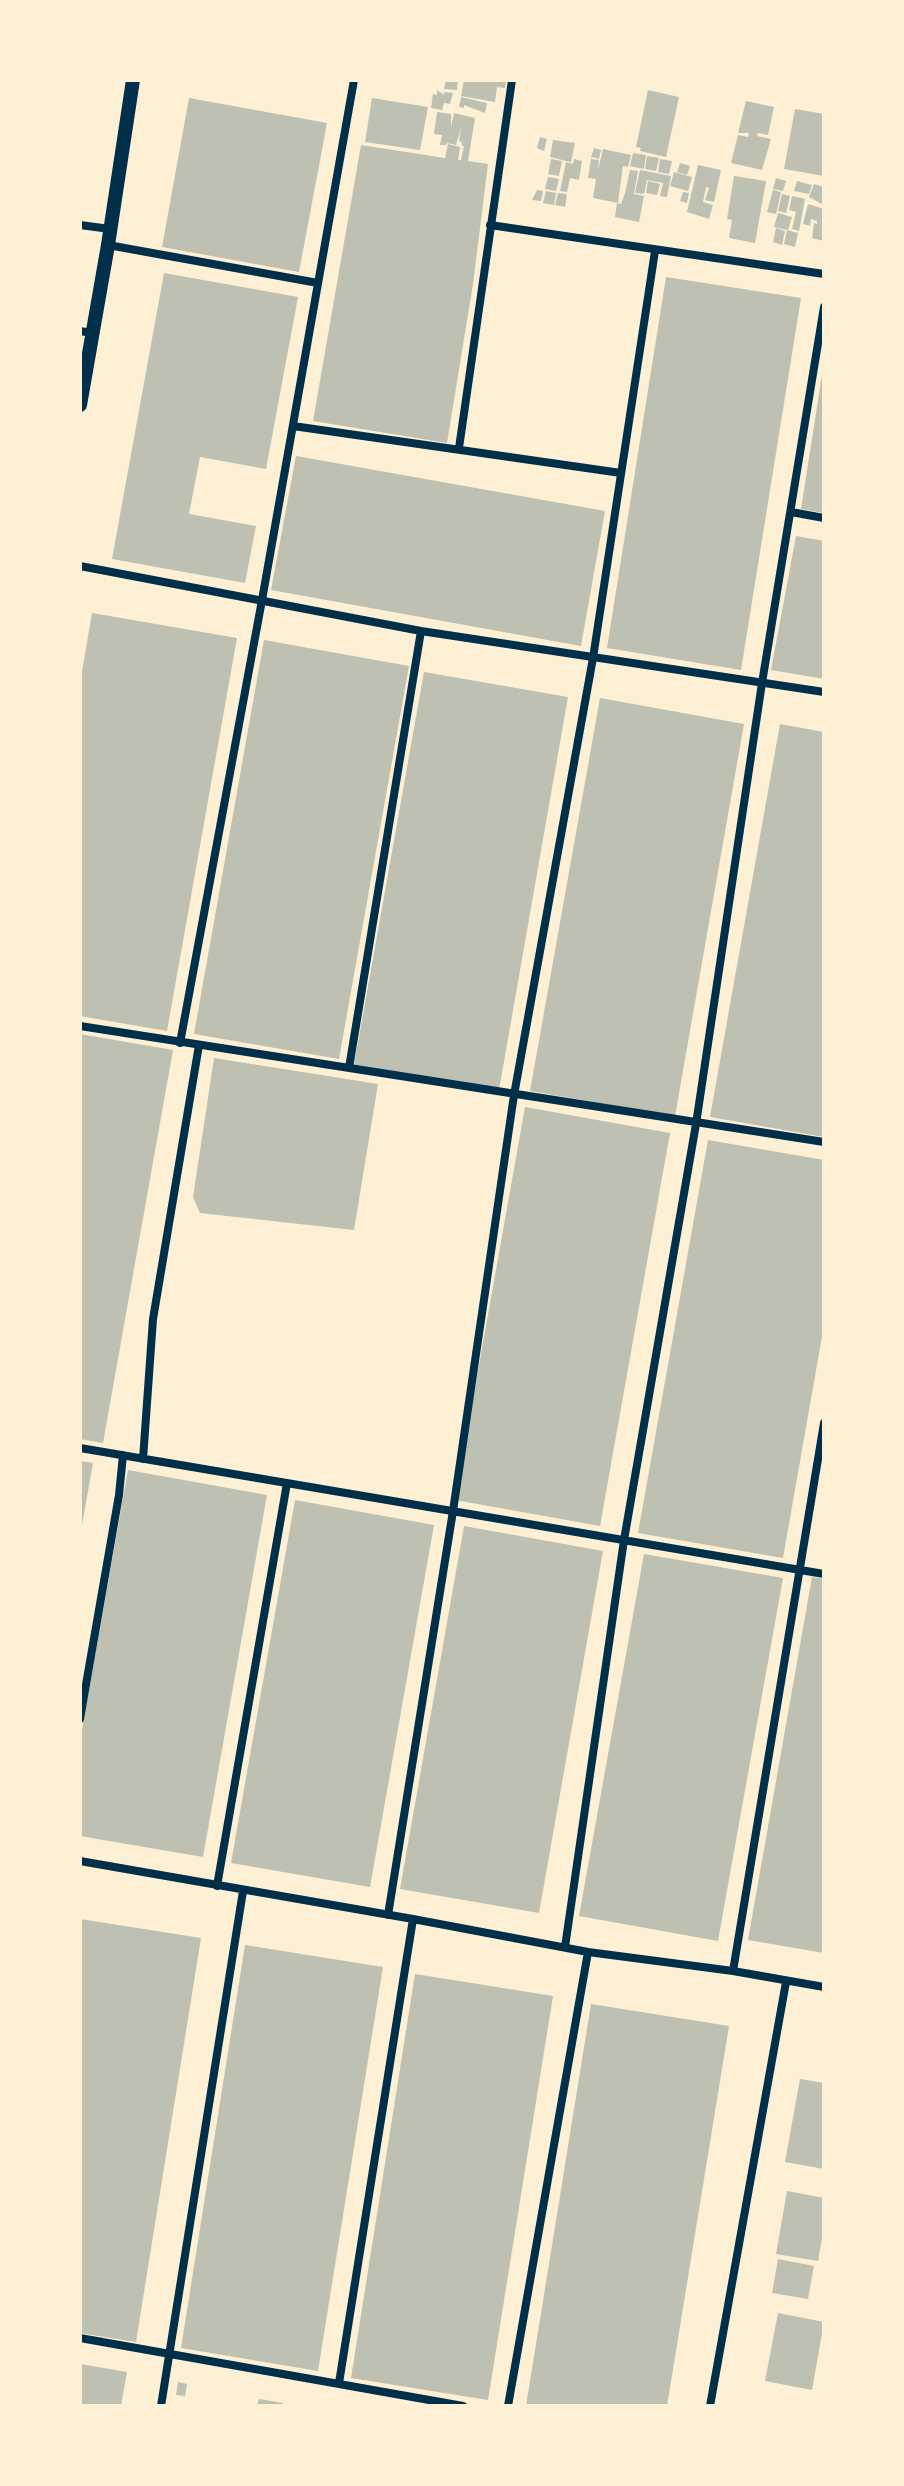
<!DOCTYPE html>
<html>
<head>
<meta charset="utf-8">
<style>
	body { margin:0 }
	#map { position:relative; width:904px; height:2486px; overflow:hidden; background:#fdf0d5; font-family:"Work Sans",sans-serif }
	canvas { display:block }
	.frame { position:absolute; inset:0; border:82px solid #fdf0d5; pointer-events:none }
</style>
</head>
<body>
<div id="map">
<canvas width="904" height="2486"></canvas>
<div class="frame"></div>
</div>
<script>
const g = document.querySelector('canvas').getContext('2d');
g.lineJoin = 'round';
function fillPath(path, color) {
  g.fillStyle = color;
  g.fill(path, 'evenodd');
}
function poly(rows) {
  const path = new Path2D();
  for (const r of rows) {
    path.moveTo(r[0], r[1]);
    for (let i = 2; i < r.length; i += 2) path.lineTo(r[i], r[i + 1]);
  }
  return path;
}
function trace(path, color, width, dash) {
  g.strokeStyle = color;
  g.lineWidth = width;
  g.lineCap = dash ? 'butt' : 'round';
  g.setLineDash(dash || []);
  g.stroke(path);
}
const building = poly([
	[446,80,458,80,457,90,444,89],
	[464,80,506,80,505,88,497,87,495,102,461,96],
	[437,90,444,95,444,92,453,93,450,104,444,103,442,110,431,108,433,94,437,95],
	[648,90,679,97,666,157,640,151,641,148,636,147],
	[461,97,487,103,485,113,464,105,464,108,459,107],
	[189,98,327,123,299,272,162,247],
	[372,98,428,107,420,150,365,142],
	[746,101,774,107,768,135,758,133,757,136,771,139,762,170,731,163,738,135,748,137,749,133,738,133],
	[795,109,824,114,824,176,784,169],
	[437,112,451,114,451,127,454,113,475,118,468,161,488,164,473,284,447,443,313,421,361,145,445,158,448,144,460,147,458,160,461,160,464,146,462,146,462,142,459,141,461,128,456,145,447,143,446,145,440,145,442,135,434,134],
	[540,137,547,139,544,151,537,148],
	[553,140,575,143,571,162,550,157],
	[594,148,601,150,599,159,591,157],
	[603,149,631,155,628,167,623,166,618,203,593,198,596,179,588,178,591,159,599,160,598,170],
	[633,153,646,155,644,169,630,166],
	[647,156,659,158,656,171,645,169],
	[551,159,562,161,559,176,548,174],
	[574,159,582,161,579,180,570,178,567,192,560,191,566,162,573,164],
	[660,159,672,161,669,174,658,172],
	[680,163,690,166,687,175,677,172],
	[698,165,721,170,714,202,705,200,709,188,706,187,703,202,713,205,709,219,687,212],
	[630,170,638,171,634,194,644,196,639,222,615,217,617,203,621,204,625,193],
	[640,170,671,176,667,197,660,196,663,183,647,180,644,194,635,193],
	[674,172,692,177,688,191,670,186],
	[734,176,766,181,755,243,729,238,732,220,727,219],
	[548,177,559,179,556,191,545,189],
	[776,178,786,181,783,191,773,189],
	[648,181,660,184,657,195,646,193],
	[797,181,812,185,809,194,794,191],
	[814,184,824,187,824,205,809,197],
	[537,190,543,191,541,201,532,200],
	[773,190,781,192,776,214,767,212],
	[546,191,556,193,554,205,543,203],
	[683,192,689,193,687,203,680,201],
	[558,193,567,194,565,207,555,205],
	[782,194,790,196,786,213,778,211],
	[792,196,805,199,799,231,792,229,796,212,789,210],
	[808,204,824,209,824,241,812,238,814,223,817,224,817,221,811,219,810,226,803,224],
	[778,213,792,217,788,230,774,227],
	[776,228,785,231,782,245,773,242],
	[787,230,798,233,795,247,784,244],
	[164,273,298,297,266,469,200,457,189,514,256,526,245,583,112,559],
	[666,277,801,298,741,670,607,648],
	[822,375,824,376,824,513,801,509],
	[296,456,605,511,581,646,271,590],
	[796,536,824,541,824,679,771,670],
	[92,613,237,638,167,1031,80,1016,80,683],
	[264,640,409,666,339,1059,194,1034],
	[424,672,568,697,499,1090,354,1065],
	[600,698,744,724,675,1116,530,1091],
	[780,724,824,732,824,1137,710,1117],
	[80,1034,173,1050,103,1443,80,1439],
	[214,1058,378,1084,354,1230,200,1213,193,1197],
	[525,1107,670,1133,600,1526,455,1500],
	[708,1140,824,1160,824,1325,783,1558,638,1533],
	[80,1461,93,1463,82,1525,80,1525],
	[128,1470,267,1495,203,1857,80,1836,80,1741],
	[295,1500,434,1525,370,1887,231,1863],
	[464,1526,603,1551,539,1913,400,1889],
	[644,1554,783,1578,718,1941,579,1916],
	[812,1577,824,1579,824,1953,748,1940],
	[80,1919,201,1938,136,2342,80,2333],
	[245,1945,383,1967,318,2371,181,2348],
	[415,1974,553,1996,488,2400,351,2378],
	[591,2004,729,2026,667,2406,526,2406],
	[800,2079,824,2083,824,2169,785,2162],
	[787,2191,824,2198,824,2227,818,2261,776,2254],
	[778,2259,814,2266,808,2299,772,2293],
	[778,2313,824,2322,812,2390,765,2381],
	[80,2364,127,2372,121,2406,80,2406],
	[178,2382,187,2384,185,2396,176,2395],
	[259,2399,283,2403,282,2406,257,2406]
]);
const minor = poly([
	[80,225,110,229],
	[490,225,824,274],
	[108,245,318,283],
	[80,331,92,333],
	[293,426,621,473],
	[459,448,512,80],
	[791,512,824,518],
	[80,566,421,631,824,692],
	[80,1026,824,1142],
	[180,1043,262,600,354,80],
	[349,1068,421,631],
	[80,1448,824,1574],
	[143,1459,153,1319,199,1045],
	[80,1719,119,1495,123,1455],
	[80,1861,413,1919,588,1952,733,1971,824,1987],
	[217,1886,287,1483],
	[388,1915,453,1511,514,1095,593,658,655,251],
	[565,1947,624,1540,696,1124,762,683,824,307],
	[733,1971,824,1423],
	[80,2338,463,2406],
	[339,2383,413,1919],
	[161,2406,243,1891],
	[508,2406,588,1952],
	[710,2406,786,1982]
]);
const tertiary = poly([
	[80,405,108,245,133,80]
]);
fillPath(building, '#bec0b2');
trace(minor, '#003049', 8);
trace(tertiary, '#003049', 14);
</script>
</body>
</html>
